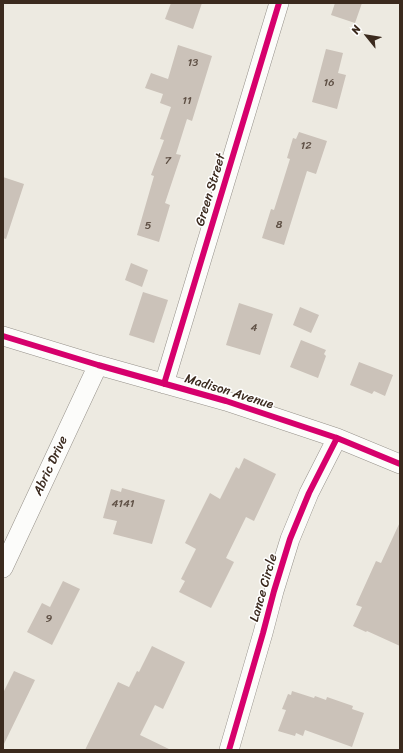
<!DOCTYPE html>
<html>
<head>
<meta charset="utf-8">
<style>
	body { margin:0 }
	#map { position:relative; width:403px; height:753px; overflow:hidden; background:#edeae1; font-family:Sriracha,sans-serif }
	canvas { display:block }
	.frame { position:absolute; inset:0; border:4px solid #3b2a1e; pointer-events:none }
	.north { position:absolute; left:347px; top:16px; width:40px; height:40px; -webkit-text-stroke:3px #fff; paint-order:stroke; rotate:300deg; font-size:11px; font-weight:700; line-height:16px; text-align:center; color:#3b2a1e }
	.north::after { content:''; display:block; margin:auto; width:14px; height:18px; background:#3b2a1e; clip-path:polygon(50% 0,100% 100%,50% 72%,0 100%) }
</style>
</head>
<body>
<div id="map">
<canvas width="403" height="753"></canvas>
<div class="frame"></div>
<div class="north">N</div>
</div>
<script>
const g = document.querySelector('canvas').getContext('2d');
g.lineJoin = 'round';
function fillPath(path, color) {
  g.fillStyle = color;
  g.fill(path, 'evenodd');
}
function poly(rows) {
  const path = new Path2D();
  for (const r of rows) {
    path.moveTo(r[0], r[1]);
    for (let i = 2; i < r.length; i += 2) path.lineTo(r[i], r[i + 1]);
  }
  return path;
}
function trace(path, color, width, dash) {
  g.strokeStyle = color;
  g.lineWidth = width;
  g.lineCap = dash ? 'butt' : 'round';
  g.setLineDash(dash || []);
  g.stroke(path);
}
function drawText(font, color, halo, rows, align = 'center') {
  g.font = font + ' Sriracha,sans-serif';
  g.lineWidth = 3;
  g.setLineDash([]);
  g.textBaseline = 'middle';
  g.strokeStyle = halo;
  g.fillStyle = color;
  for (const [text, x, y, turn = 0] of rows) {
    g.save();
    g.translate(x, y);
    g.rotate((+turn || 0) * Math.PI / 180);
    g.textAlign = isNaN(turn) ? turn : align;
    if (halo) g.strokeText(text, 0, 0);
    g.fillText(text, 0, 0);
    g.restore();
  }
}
const building = poly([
	[171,3,202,3,193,29,165,19],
	[335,3,362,3,355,23,331,15],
	[178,45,212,56,192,121,187,119,176,154,181,155,165,203,170,205,159,242,137,235,154,176,151,175,164,140,160,139,171,107,160,103,163,94,145,88,151,73,168,79],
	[326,49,343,53,338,73,346,75,337,109,312,102],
	[299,132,327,141,316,174,307,171,284,245,262,238,271,209,274,210,290,159,287,158,293,138,296,139],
	[3,177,24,184,6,239,3,238],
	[131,263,148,270,142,287,125,280],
	[143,292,168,300,154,343,129,335],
	[239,303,273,314,260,355,226,345],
	[300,307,319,315,311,333,293,325],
	[301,340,326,350,324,354,326,356,318,378,290,367],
	[359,362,393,375,385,396,374,391,372,394,350,385],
	[244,458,276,474,254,521,246,517,226,558,234,562,211,608,179,592,185,581,181,579,196,549,185,543,210,493,220,499,236,467,239,469],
	[122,488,165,500,152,544,113,534,117,521,103,518,111,489,121,492],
	[400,522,400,646,367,631,366,632,353,626,362,607,356,605,376,561,381,563],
	[63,581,80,589,52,645,27,632,42,603,50,607],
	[152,646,185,662,163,709,155,705,140,735,171,750,85,750,118,682,129,687,137,671,139,672],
	[14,671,35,680,3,746,3,693],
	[292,691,314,698,315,696,326,700,327,697,353,706,352,709,364,713,352,747,305,730,303,736,296,733,295,736,278,731,286,710,282,709,288,694,291,695]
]);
const minor = poly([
	[3,336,98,365,226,401,337,438,400,464],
	[164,384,279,3],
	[3,568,98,365],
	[229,750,263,633,274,591,290,539,309,493,337,438]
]);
const cycleway = poly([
	[3,336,98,365,226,401,337,438,400,464],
	[164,384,279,3],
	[229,750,263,633,274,591,290,539,309,493,337,438]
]);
const numberNames = [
	["13",193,63],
	["16",329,83],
	["11",187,101],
	["12",306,146],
	["7",168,161],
	["8",279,225],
	["5",148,226],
	["4",254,328],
	["4141",123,504],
	["9",49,619]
];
const streetNames = [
	["Green Street",211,190,-73],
	["Madison Avenue",229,392,17],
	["Abric Drive",51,466,-65],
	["Lance Circle",264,588,-74]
];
fillPath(building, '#cbc2b9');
trace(minor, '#96918a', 20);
trace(minor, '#fcfcfa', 19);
trace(cycleway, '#d6006c', 6);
drawText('11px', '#5f5045', null, numberNames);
drawText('13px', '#3b2a1e', '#fff', streetNames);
</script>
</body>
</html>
